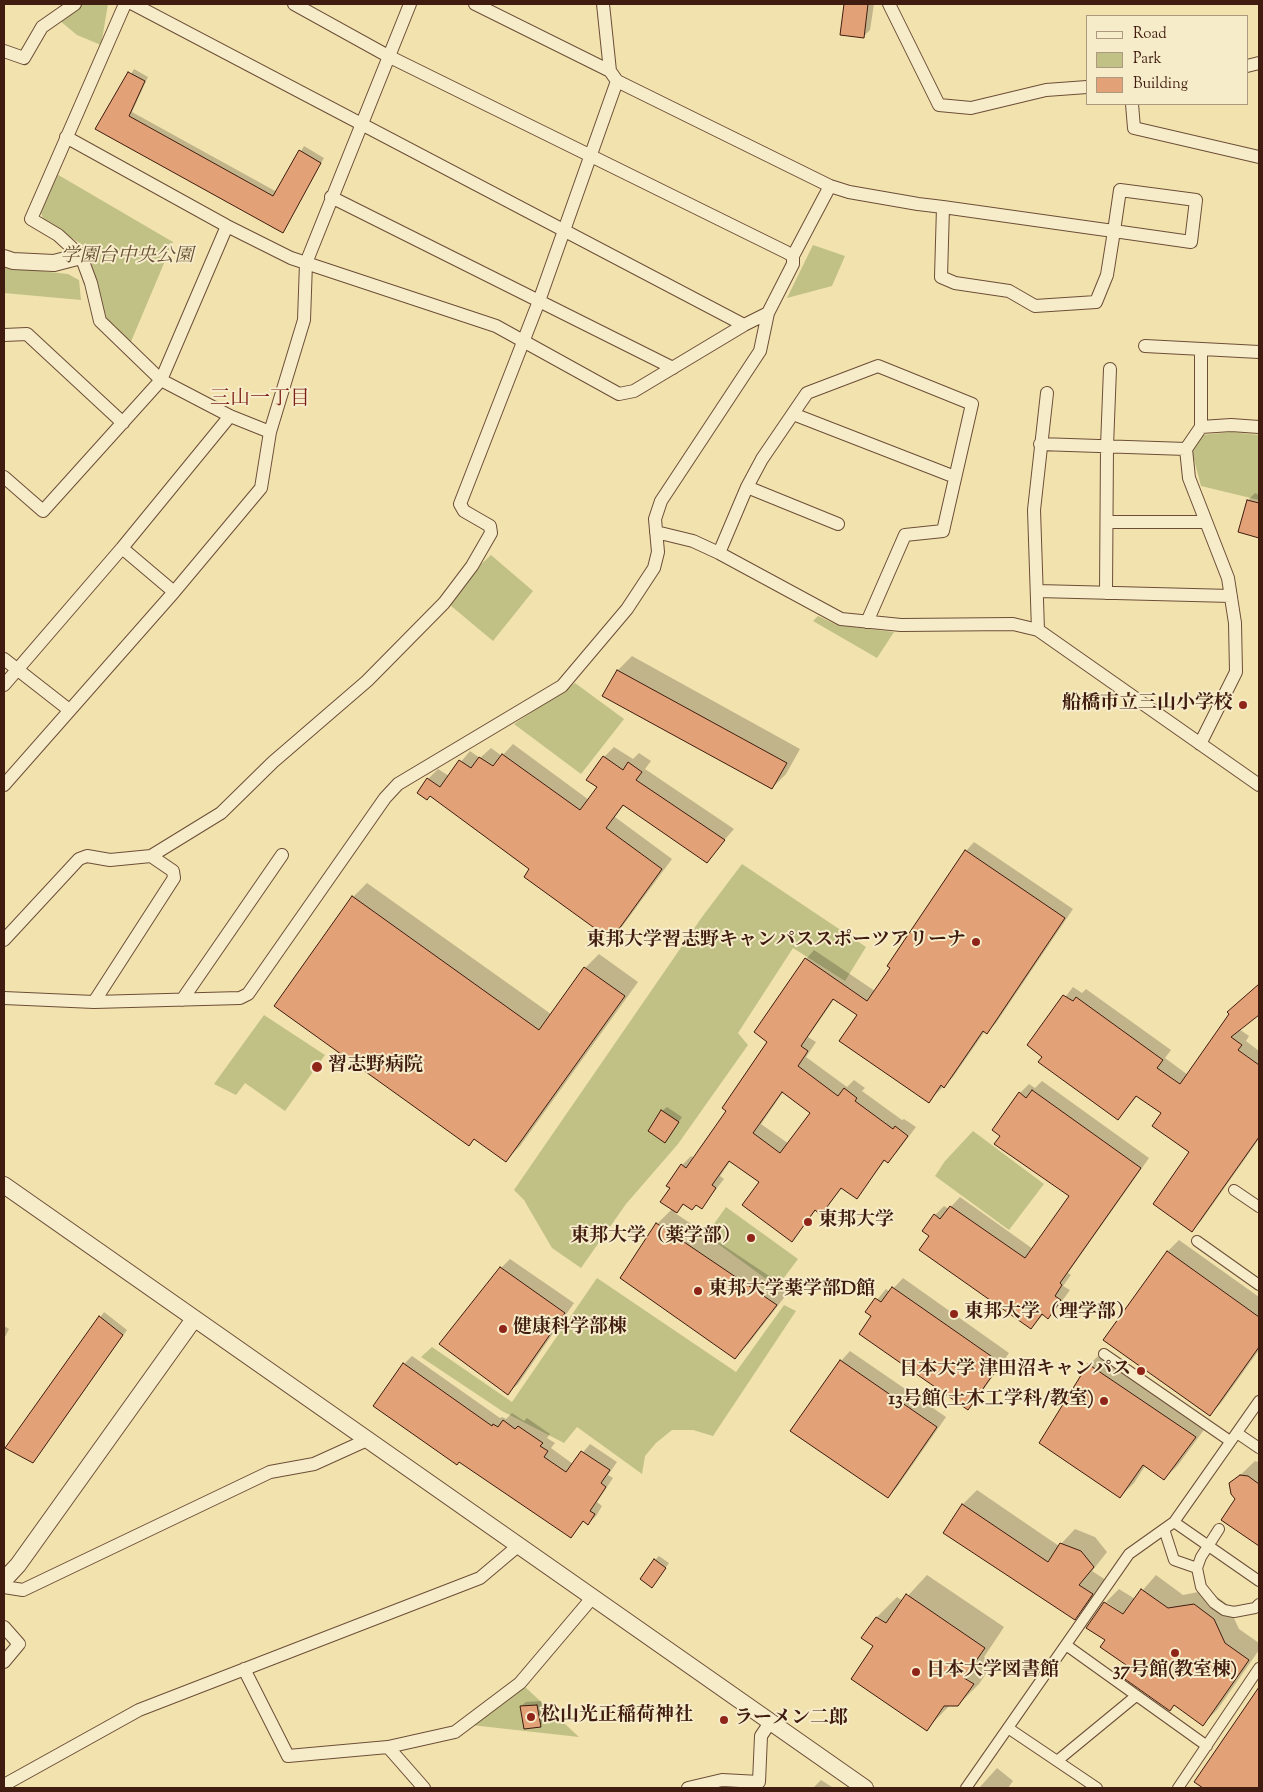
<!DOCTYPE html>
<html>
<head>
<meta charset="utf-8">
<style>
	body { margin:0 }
	#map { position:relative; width:1263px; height:1792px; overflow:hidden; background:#f2e2ae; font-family:"Sorts Mill Goudy",serif }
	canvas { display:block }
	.frame { position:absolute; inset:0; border:5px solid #3f1c0f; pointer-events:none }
	.legend { position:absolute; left:1086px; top:15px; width:162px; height:90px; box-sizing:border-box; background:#f7ecca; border:1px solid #ad997f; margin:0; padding:6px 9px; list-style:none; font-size:15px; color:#3f1c0f }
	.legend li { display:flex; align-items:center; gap:10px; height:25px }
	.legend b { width:25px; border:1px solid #ad997f }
</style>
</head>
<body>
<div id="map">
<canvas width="1263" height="1792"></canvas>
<div class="frame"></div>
<ul class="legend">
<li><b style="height:6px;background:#f7ecca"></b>Road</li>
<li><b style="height:14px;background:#c1c186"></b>Park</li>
<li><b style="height:14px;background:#e2a177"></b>Building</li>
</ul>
</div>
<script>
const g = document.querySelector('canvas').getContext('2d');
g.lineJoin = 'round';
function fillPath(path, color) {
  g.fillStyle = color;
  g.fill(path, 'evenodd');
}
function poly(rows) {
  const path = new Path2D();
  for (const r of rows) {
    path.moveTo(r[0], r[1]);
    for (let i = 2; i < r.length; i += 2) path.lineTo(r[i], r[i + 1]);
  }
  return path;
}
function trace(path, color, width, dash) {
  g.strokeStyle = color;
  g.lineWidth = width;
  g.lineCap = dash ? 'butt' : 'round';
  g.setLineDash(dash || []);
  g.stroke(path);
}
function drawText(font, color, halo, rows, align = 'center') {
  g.font = font + ' "Sorts Mill Goudy","Noto Serif JP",serif';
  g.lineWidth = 4;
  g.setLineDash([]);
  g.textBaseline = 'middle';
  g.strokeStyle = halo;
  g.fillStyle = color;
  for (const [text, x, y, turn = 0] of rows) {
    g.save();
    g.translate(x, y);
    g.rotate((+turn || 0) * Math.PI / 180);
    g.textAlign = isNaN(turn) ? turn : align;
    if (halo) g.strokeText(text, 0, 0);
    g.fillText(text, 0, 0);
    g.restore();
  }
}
const green = poly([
	[82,4,108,4,101,45,77,35,59,20],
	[55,173,173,242,130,344,107,321,87,248,43,219,40,209],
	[813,245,845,256,832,286,787,298],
	[4,265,13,268,68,274,79,280,81,300,4,293],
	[1232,432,1259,435,1259,500,1201,486,1192,452,1201,435],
	[491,555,533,591,493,641,450,605,477,568],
	[818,616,837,625,894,632,877,658,813,621],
	[575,683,624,719,581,774,514,724],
	[742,864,866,947,845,981,793,948,738,1033,748,1045,678,1144,626,1204,581,1268,552,1248,524,1200,514,1190,702,917],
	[264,1015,325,1055,285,1111,245,1083,236,1095,214,1084],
	[973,1131,1044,1184,1009,1230,935,1176,945,1161],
	[726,1207,798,1259,777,1287,706,1235],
	[597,1278,736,1372,784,1305,796,1311,713,1436,693,1430,672,1430,656,1443,645,1456,642,1474,577,1427,564,1443,502,1411,421,1357,432,1347,512,1402],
	[524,1686,579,1737,471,1725]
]);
const shadow = poly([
	[846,4,874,4,870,30,863,37,841,34],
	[134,69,148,77,132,112,277,192,304,146,324,158,283,232,97,129],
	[1255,493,1259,495,1259,537,1239,532,1248,500],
	[632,656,800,749,786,774,772,788,604,696,618,670],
	[513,744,589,800,599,787,604,757,614,747,633,759,639,753,651,761,645,769,734,829,706,861,624,805,615,817,672,859,621,928,611,938,428,779,438,769,449,776,470,751,480,758,491,748,502,756],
	[974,842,1073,909,996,1023,987,1032,985,1031,953,1077,929,1101,859,1014,835,998,808,1037,816,1042,806,1057,847,1087,854,1080,865,1088,862,1091,902,1120,904,1119,916,1127,897,1152,888,1161,886,1159,857,1197,843,1187,821,1213,817,1209,791,1240,760,1182,731,1160,720,1176,724,1179,702,1207,697,1204,684,1204,675,1213,790,1290,749,1343,735,1357,657,1224,672,1209,671,1188,668,1185,682,1165,691,1156,694,1158,728,1110,769,1041,806,959,814,950,875,991,966,851],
	[783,1092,812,1113,789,1144,761,1124],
	[367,883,551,1014,585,968,599,954,638,982,520,1146,506,1160,475,1138,469,1144,353,897],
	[1259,984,1259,1013,1239,1029,1249,1036,1246,1041,1259,1051,1259,1139,1201,1221,1192,1230,1191,1152,1162,1113,1138,1095,1118,1119,1028,1045,1073,987,1082,993,1086,989,1171,1050,1165,1058,1188,1075,1237,1003],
	[1042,1081,1149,1158,1068,1273,1071,1275,1063,1286,1070,1290,1057,1308,1048,1317,1044,1314,1031,1328,931,1235,935,1215,944,1206,949,1209,960,1197,1033,1249,1070,1196,1002,1135,1020,1093,1029,1084,1035,1088],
	[667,1107,682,1117,669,1137,662,1111],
	[1179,1240,1259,1297,1259,1350,1221,1403,1210,1415,1105,1339,1168,1251],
	[510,1259,574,1303,518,1384,508,1393,501,1268],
	[903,1278,1009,1353,977,1399,968,1408,867,1312,886,1289,890,1292],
	[104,1312,127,1330,37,1457,7,1447],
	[4,1326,9,1329,4,1339],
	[850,1351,946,1417,897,1487,888,1497,841,1361],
	[1103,1351,1209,1423,1178,1465,1164,1479,1145,1466,1134,1483,1120,1497,1089,1365],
	[412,1356,500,1418,502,1417,506,1419,512,1413,524,1421,527,1418,550,1434,547,1438,555,1443,551,1448,573,1464,590,1444,617,1462,608,1475,613,1478,597,1502,602,1506,596,1516,588,1524,584,1521,571,1537,404,1364],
	[1255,1461,1259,1462,1259,1545,1222,1520,1237,1499,1231,1484],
	[977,1490,1059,1546,1075,1529,1095,1537,1107,1552,1092,1571,1106,1580,1089,1604,1074,1618,945,1533,963,1504],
	[659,1556,669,1563,656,1582,655,1560],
	[927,1575,1004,1627,984,1657,993,1663,979,1684,958,1705,950,1705,926,1730,875,1646,863,1638,877,1617,897,1597,903,1601],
	[1156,1575,1183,1595,1208,1590,1228,1605,1239,1629,1259,1643,1259,1650,1217,1710,1203,1724,1131,1666,1106,1640,1088,1627,1106,1602,1106,1605,1127,1619,1128,1617,1106,1602,1119,1589,1135,1599],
	[1259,1690,1259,1788,1205,1788,1196,1782],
	[541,1701,544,1721,540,1726,521,1706,526,1702],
	[997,1768,1013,1781,1008,1788,979,1788],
	[821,1780,832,1787,813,1788]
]);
const building = poly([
	[844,4,868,4,864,38,840,35,844,4],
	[128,72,145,81,129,116,273,196,299,150,321,163,283,233,95,129,128,72],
	[1247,500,1259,503,1259,538,1238,532,1247,500],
	[617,670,787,763,772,789,602,696,617,670],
	[502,754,580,810,597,787,586,780,603,756,623,770,628,762,642,772,636,780,725,840,707,863,623,805,606,828,662,869,611,940,524,877,529,869,430,796,427,800,417,793,427,778,440,787,459,760,471,768,479,757,493,766,502,754],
	[965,850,1065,918,987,1034,983,1031,944,1088,941,1085,929,1103,839,1041,857,1015,833,999,801,1046,808,1051,798,1066,838,1096,844,1088,857,1098,855,1101,893,1129,895,1126,908,1136,888,1163,884,1160,857,1199,841,1188,821,1215,815,1210,792,1242,742,1205,759,1182,729,1161,712,1185,716,1188,702,1209,696,1205,692,1210,683,1204,677,1213,660,1202,670,1188,666,1186,681,1164,686,1168,726,1111,722,1108,767,1042,754,1032,805,958,867,1001,890,968,887,966,965,850],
	[782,1092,810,1113,780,1153,753,1133,782,1092],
	[352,896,539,1030,584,967,625,996,506,1162,474,1139,469,1146,274,1006,352,896],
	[1259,984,1259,1015,1231,1037,1242,1045,1238,1050,1259,1065,1259,1137,1192,1232,1153,1204,1189,1152,1152,1126,1161,1113,1136,1096,1118,1120,1038,1062,1042,1057,1027,1045,1063,995,1073,1001,1076,997,1163,1060,1157,1068,1180,1084,1229,1014,1227,1012,1259,984],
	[1032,1090,1141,1168,1060,1283,1062,1285,1055,1296,1061,1300,1048,1319,1042,1314,1031,1329,919,1250,929,1236,922,1231,934,1214,940,1219,950,1206,1025,1258,1069,1196,994,1144,1000,1136,992,1130,1019,1092,1026,1098,1032,1090],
	[661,1110,679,1122,665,1143,648,1131,661,1110],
	[656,1223,777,1305,735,1359,620,1278,656,1223],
	[1167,1251,1259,1317,1259,1347,1210,1416,1103,1340,1167,1251],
	[500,1267,565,1313,508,1395,439,1344,500,1267],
	[892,1287,1001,1363,968,1410,859,1334,871,1316,865,1312,875,1298,881,1302,892,1287],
	[99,1316,123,1335,33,1463,5,1448,99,1316],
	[840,1360,937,1427,888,1498,790,1431,840,1360],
	[403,1363,492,1426,493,1424,498,1427,503,1420,515,1429,518,1426,543,1443,540,1446,548,1451,544,1457,566,1472,581,1451,610,1470,601,1483,606,1487,590,1511,595,1514,588,1525,583,1521,571,1538,459,1462,457,1465,373,1406,403,1363],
	[1088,1364,1196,1437,1164,1480,1143,1465,1120,1498,1039,1443,1088,1364],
	[1240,1475,1248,1476,1259,1484,1259,1546,1221,1520,1235,1499,1231,1494,1229,1483,1240,1475],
	[962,1504,1048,1562,1060,1543,1081,1551,1094,1567,1079,1585,1093,1594,1075,1620,943,1533,962,1504],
	[654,1559,666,1568,652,1588,640,1579,654,1559],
	[1141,1589,1168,1608,1194,1604,1214,1619,1225,1643,1249,1660,1203,1726,1174,1705,1170,1711,1122,1677,1129,1667,1100,1647,1105,1640,1086,1628,1104,1602,1123,1614,1141,1589],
	[906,1594,985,1648,964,1678,974,1684,958,1706,944,1706,927,1731,851,1679,873,1646,861,1638,876,1617,886,1623,906,1594],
	[1259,1687,1259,1788,1203,1788,1194,1782,1259,1687],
	[537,1705,541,1727,524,1729,520,1706,537,1705]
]);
const pedestrian = poly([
	[1234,1190,1259,1207],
	[1197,1241,1259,1285],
	[1104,1354,1230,1441],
	[1237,1433,1259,1448],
	[1174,1522,1259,1581],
	[1164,1529,1174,1560,1197,1568,1201,1587,1214,1603,1224,1610,1234,1612,1255,1608,1259,1604],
	[1197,1568,1201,1557,1219,1529],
	[1066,1645,1207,1746],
	[1008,1728,1097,1788],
	[1057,1761,1136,1696],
	[966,1788,1129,1554,1174,1522,1259,1401],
	[1178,1788,1259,1668]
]);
const minor = poly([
	[125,4,31,219,58,235,81,256,91,283,100,321,161,380,230,416,270,432],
	[133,4,744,325],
	[475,4,610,71,617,81,830,186,849,192,918,204,943,207,1099,229,1114,231,1191,242,1196,200,1120,190,1114,231,1107,275,1096,302,1035,306,1009,291,955,283,941,277,943,207],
	[603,4,610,71],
	[889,4,939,105,971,108,1046,90,1087,87],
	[4,51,24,58,42,27,75,4],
	[1247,66,1259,63],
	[1132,104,1134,128,1259,157],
	[66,137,227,226,291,258,496,326,619,394,634,391,744,325,768,313],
	[331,197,673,368],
	[793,256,830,186],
	[4,335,27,334,123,423],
	[1145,346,1259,352],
	[793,414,955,477],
	[1201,427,1201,350],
	[1040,444,1186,449],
	[4,477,43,511,161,380,227,226],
	[747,487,838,524],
	[1108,522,1206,522],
	[656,532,693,541,719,553,841,619,901,625,1013,624,1038,630,1259,785],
	[122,548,174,592],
	[719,553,747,487,762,459,807,393,878,366,972,404,943,531,905,535,867,622],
	[1038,591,1231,596],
	[1106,593,1107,446,1110,369],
	[1038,630,1034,510,1047,393],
	[4,659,68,709],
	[4,685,122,548,230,416],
	[1200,744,1236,672,1235,623,1228,578,1189,478,1186,449,1201,427,1231,425,1259,427],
	[4,785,174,592,261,488,270,432,304,320,306,263,410,4],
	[4,940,79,859,87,856,110,860,151,856,221,813,273,762,367,681,444,603,472,566,491,533,490,526,464,511,460,504,539,301,617,81],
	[4,998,94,1002,240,998,248,994,385,798,398,784,562,686,627,609,654,568,658,552,655,519,661,501,760,351,768,313,793,264,793,256,786,252,388,56,294,4],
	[182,1000,282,855],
	[94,1002,174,878,173,871,151,856],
	[4,1587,23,1590,270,1472,314,1464,367,1440],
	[4,1627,19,1644,4,1662],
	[244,1669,288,1756,388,1747,455,1732,520,1683,592,1598],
	[388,1747,424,1788],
	[4,1785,139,1710,480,1578,518,1546],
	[688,1788,722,1780,759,1782,761,1736,771,1721]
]);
const tertiary = poly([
	[4,258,13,261,54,263,81,256],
	[4,1185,865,1788],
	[4,1580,18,1565,194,1319]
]);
const markers = [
	[1243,705,5,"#8f2418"],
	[976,942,5,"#8f2418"],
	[317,1067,6,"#8f2418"],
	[808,1222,5,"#8f2418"],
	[751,1238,5,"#8f2418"],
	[698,1291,5,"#8f2418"],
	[954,1314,5,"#8f2418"],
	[503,1329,5,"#8f2418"],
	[1141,1371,5,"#8f2418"],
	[1104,1401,5,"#8f2418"],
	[1175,1653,5,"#8f2418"],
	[916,1672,5,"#8f2418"],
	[531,1717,5,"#8f2418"],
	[724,1720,5,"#8f2418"]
];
const parkNames = [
	["学園台中央公園",127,258]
];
const poiNames = [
	["船橋市立三山小学校",1233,705,"right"],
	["東邦大学習志野キャンパススポーツアリーナ",966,942,"right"],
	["習志野病院",328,1067],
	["東邦大学",818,1222],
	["東邦大学（薬学部）",741,1238,"right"],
	["東邦大学薬学部D館",708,1291],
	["東邦大学（理学部）",964,1314],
	["健康科学部棟",513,1329],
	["日本大学 津田沼キャンパス",1131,1371,"right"],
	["13号館(土木工学科/教室)",1094,1401,"right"],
	["日本大学図書館",926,1672],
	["37号館(教室棟)",1175,1672,"center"],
	["松山光正稲荷神社",541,1717],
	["ラーメン二郎",734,1720]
];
const neighbourhoodNames = [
	["三山一丁目",260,401]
];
fillPath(green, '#c1c186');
fillPath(shadow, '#0003');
fillPath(building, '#e2a177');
trace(building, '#3f1c0f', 1);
trace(pedestrian, '#6c4e37', 12);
trace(minor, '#6c4e37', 14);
trace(tertiary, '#6c4e37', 18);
trace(pedestrian, '#f7ecca', 10);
trace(minor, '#f7ecca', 12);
trace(tertiary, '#f7ecca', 16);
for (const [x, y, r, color] of markers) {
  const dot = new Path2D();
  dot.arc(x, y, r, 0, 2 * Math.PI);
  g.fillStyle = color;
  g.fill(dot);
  trace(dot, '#f7ecca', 2);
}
drawText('italic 19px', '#664e33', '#f7ecca', parkNames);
drawText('bold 19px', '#3f1c0f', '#f7ecca', poiNames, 'left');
drawText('20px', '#7a1f14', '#f7ecca', neighbourhoodNames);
</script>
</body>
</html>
